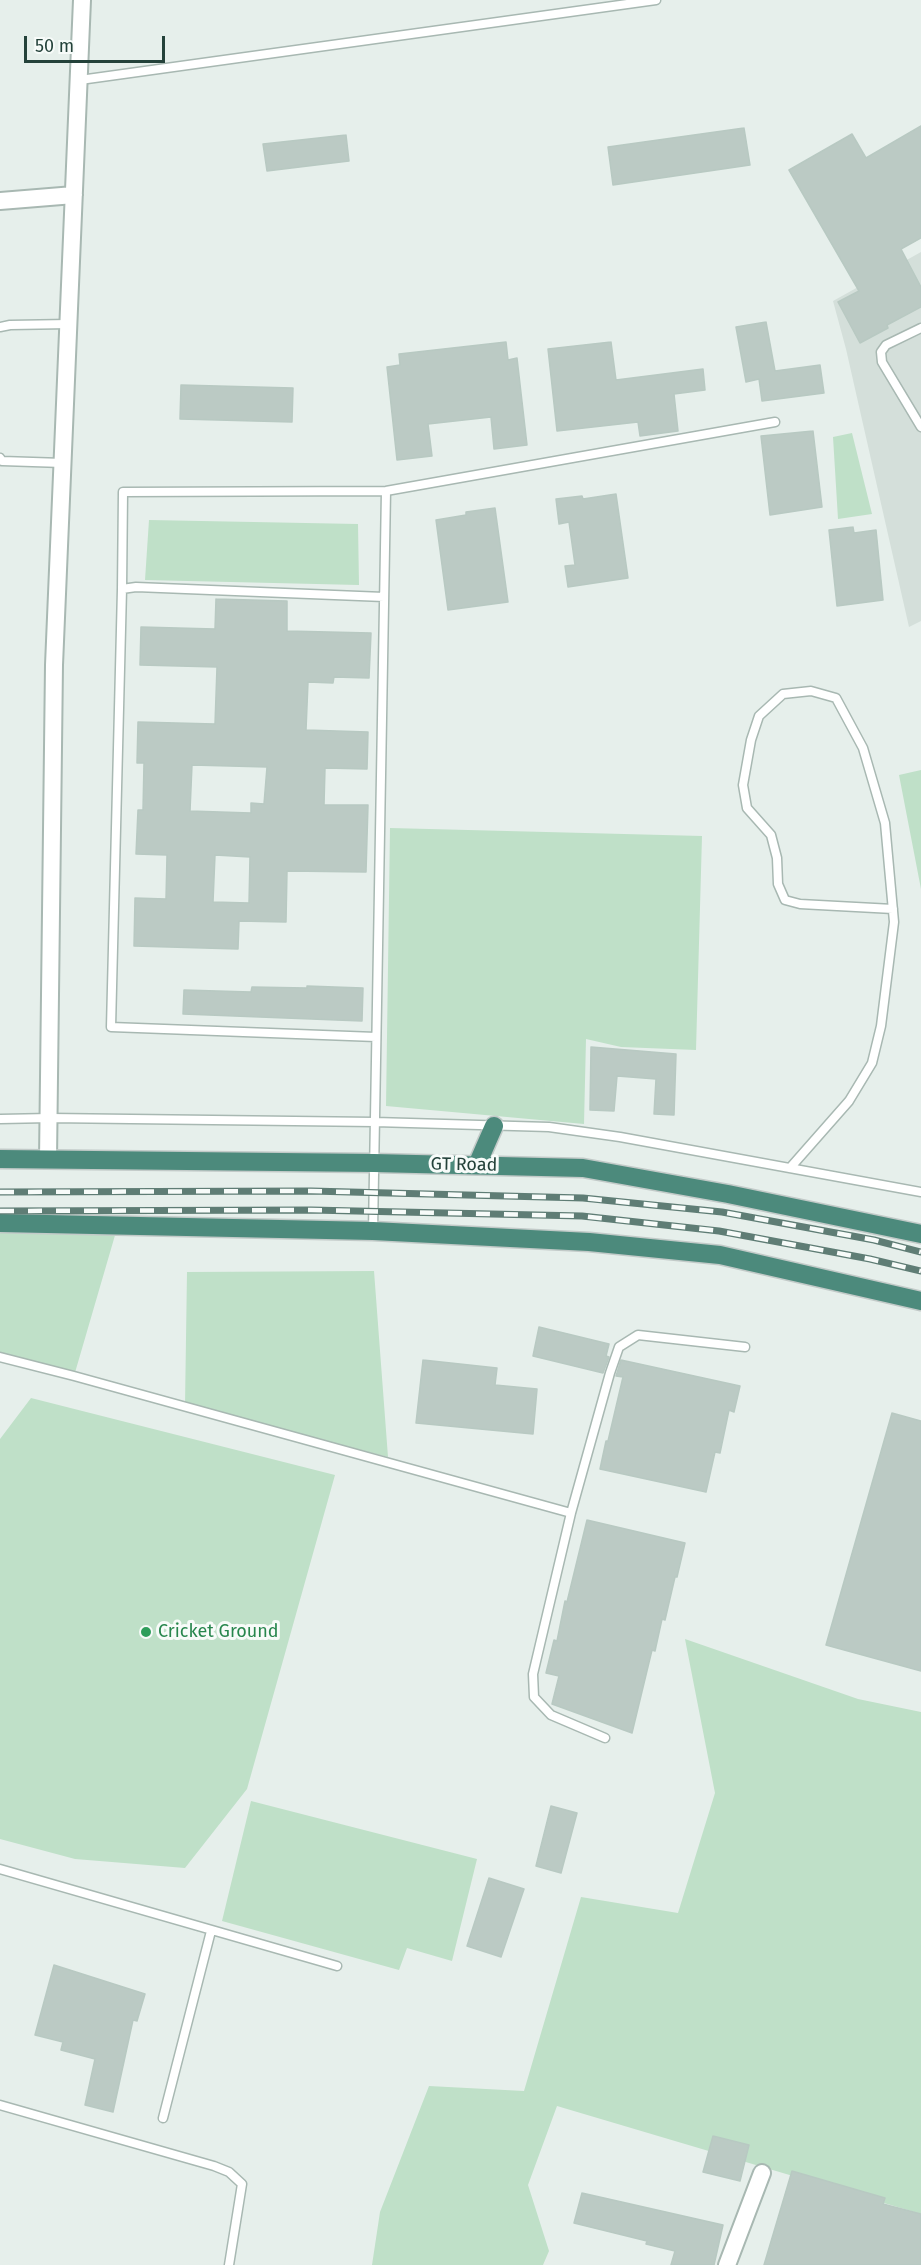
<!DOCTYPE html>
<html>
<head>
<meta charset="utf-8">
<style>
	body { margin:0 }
	#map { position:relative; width:921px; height:2265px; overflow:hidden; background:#e6efeb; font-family:"Fira Sans",sans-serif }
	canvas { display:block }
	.scale { position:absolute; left:24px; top:36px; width:141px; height:27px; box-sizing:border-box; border:3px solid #24423a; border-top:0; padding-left:8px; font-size:18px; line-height:21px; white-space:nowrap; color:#24423a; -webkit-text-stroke:4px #f7fbf9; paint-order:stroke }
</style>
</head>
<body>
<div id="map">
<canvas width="921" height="2265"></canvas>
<div class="scale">50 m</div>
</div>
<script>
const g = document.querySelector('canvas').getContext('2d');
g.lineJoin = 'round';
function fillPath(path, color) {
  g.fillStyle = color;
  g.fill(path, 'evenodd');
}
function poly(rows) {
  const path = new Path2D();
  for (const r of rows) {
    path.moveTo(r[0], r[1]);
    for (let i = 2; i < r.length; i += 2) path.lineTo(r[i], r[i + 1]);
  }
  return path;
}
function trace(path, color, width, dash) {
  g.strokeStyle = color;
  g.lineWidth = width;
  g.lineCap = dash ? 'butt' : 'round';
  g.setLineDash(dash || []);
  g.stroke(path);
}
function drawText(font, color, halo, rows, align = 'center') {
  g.font = font + ' "Fira Sans",sans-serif';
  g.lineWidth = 6;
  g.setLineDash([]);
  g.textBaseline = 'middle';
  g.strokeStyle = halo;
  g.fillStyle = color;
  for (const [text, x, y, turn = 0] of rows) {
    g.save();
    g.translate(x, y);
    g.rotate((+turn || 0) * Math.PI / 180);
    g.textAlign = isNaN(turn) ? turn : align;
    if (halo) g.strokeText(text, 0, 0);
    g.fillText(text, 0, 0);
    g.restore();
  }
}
const built = poly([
	[921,252,921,621,909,627,846,349,833,301]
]);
const green = poly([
	[852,433,872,514,838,519,833,437],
	[149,520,358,524,359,585,145,580],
	[921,770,921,889,899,775],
	[390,828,702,836,696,1050,621,1047,586,1039,584,1124,386,1106],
	[0,1223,118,1225,74,1376,0,1356],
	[374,1271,388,1457,185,1405,187,1272],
	[31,1398,335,1475,247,1789,185,1868,75,1859,0,1839,0,1439],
	[685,1639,858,1699,921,1712,921,2214,557,2106,528,2185,549,2251,543,2265,372,2265,380,2212,429,2086,524,2091,581,1897,678,1913,715,1793],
	[251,1801,477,1859,452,1961,407,1948,399,1970,222,1921]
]);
const building = poly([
	[921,126,921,238,901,249,921,287,921,307,887,325,888,328,860,343,838,302,859,291,789,170,852,134,866,158,921,126],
	[744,128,750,165,613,185,608,147,744,128],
	[346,135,349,161,267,171,263,144,346,135],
	[766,322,775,371,820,365,824,393,762,401,759,379,746,382,736,327,766,322],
	[506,342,508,360,517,358,527,445,494,449,491,417,428,424,432,456,397,460,387,367,400,365,399,354,506,342],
	[611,342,616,380,703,369,705,390,674,394,678,431,640,436,638,422,557,431,548,349,611,342],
	[181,385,293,388,292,422,180,419,181,385],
	[813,431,822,507,770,515,761,436,813,431],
	[616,494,628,578,568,587,565,566,575,565,569,522,559,524,556,499,582,496,583,499,616,494],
	[495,508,508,602,448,610,436,520,466,515,466,512,495,508],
	[853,527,854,533,876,530,883,600,837,606,829,530,853,527],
	[216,599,287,601,287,631,371,633,369,678,334,677,333,683,308,682,306,730,368,732,367,769,325,768,324,805,368,805,366,872,287,871,286,922,239,921,238,949,134,946,135,898,166,899,167,855,136,854,138,810,143,810,144,763,137,763,138,722,215,724,217,667,140,665,141,627,215,629,216,599],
	[192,765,267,767,264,804,251,803,251,813,190,811,192,765],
	[215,855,250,857,249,903,213,902,215,855],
	[307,986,363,988,362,1021,183,1014,184,990,251,992,252,987,307,988,307,986],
	[591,1047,676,1054,674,1115,654,1114,656,1079,617,1076,614,1111,590,1110,591,1047],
	[539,1327,609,1344,606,1356,609,1357,603,1373,533,1356,539,1327],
	[423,1360,497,1368,495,1385,537,1389,533,1434,416,1423,423,1360],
	[621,1360,740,1386,734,1412,729,1410,720,1453,715,1452,706,1492,600,1469,606,1441,608,1441,623,1377,616,1376,621,1360],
	[892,1413,921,1421,921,1671,826,1645,892,1413],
	[587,1520,685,1543,677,1577,675,1577,665,1620,662,1619,655,1651,652,1650,632,1733,552,1704,559,1676,546,1673,554,1640,557,1641,565,1601,567,1602,587,1520],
	[551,1806,577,1813,561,1873,536,1866,551,1806],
	[489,1878,524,1889,501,1957,467,1946,489,1878],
	[54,1965,145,1994,137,2021,133,2020,113,2112,85,2105,95,2059,61,2050,63,2042,35,2035,54,1965],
	[713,2136,749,2145,740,2181,703,2172,713,2136],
	[792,2171,885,2198,883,2204,921,2214,921,2265,764,2265,792,2171],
	[582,2193,723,2225,714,2265,671,2265,675,2251,646,2244,647,2241,574,2223,582,2193]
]);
const service = poly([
	[80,80,656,0],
	[0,327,10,325,69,324],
	[921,328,886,345,881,352,882,362,921,427],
	[0,458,2,461,63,463],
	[122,589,136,587,384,597],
	[376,1037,111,1027,122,589,123,492,386,491,775,422],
	[0,1119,50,1118,375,1122,549,1127,620,1137,921,1192],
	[790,1168,849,1101,872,1063,881,1026,894,922,885,823,863,748,836,698,811,691,783,694,759,716,751,740,743,785,747,808,771,835,777,858,778,884,785,900,800,904,893,909],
	[373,1231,386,491],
	[0,1357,74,1376,571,1513],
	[605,1738,551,1715,534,1697,533,1674,571,1513,610,1373,619,1347,638,1335,745,1347],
	[0,1869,337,1966],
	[0,2105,214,2166,229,2172,242,2184,229,2265],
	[163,2118,211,1931]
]);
const minor = poly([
	[0,201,74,195],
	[48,1159,54,665,82,0],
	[727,2265,762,2173]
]);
const trunk = poly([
	[0,1159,374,1163,583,1168,728,1194,921,1234],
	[477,1165,494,1126],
	[0,1223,373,1231,589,1242,720,1255,921,1301]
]);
const rail = poly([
	[0,1192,311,1191,583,1198,722,1212,874,1240,921,1252],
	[0,1211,311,1210,582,1216,719,1231,870,1259,921,1271]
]);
const markers = [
	[146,1632,6,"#2e9e5b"]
];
const streetNames = [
	["GT Road",464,1165,1]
];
const leisureNames = [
	["Cricket Ground",158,1632]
];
fillPath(built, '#d4dfda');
fillPath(green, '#bfe0c8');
fillPath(building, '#bbcac4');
trace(building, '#b8c9c2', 1.5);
trace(service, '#a8b8b2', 11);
trace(minor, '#a8b8b2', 20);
trace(trunk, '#c2cac8', 21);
trace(service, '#fff', 8);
trace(minor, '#fff', 16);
trace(trunk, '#4c8a7c', 18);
trace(rail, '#5f7d75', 7);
trace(rail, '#f7fbf9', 4.5, [14]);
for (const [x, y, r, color] of markers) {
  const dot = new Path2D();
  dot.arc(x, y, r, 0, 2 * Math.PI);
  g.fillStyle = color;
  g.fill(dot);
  trace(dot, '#f7fbf9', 2);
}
drawText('18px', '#24423a', '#f7fbf9', streetNames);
drawText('18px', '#27864d', '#f7fbf9', leisureNames, 'left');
</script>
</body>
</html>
